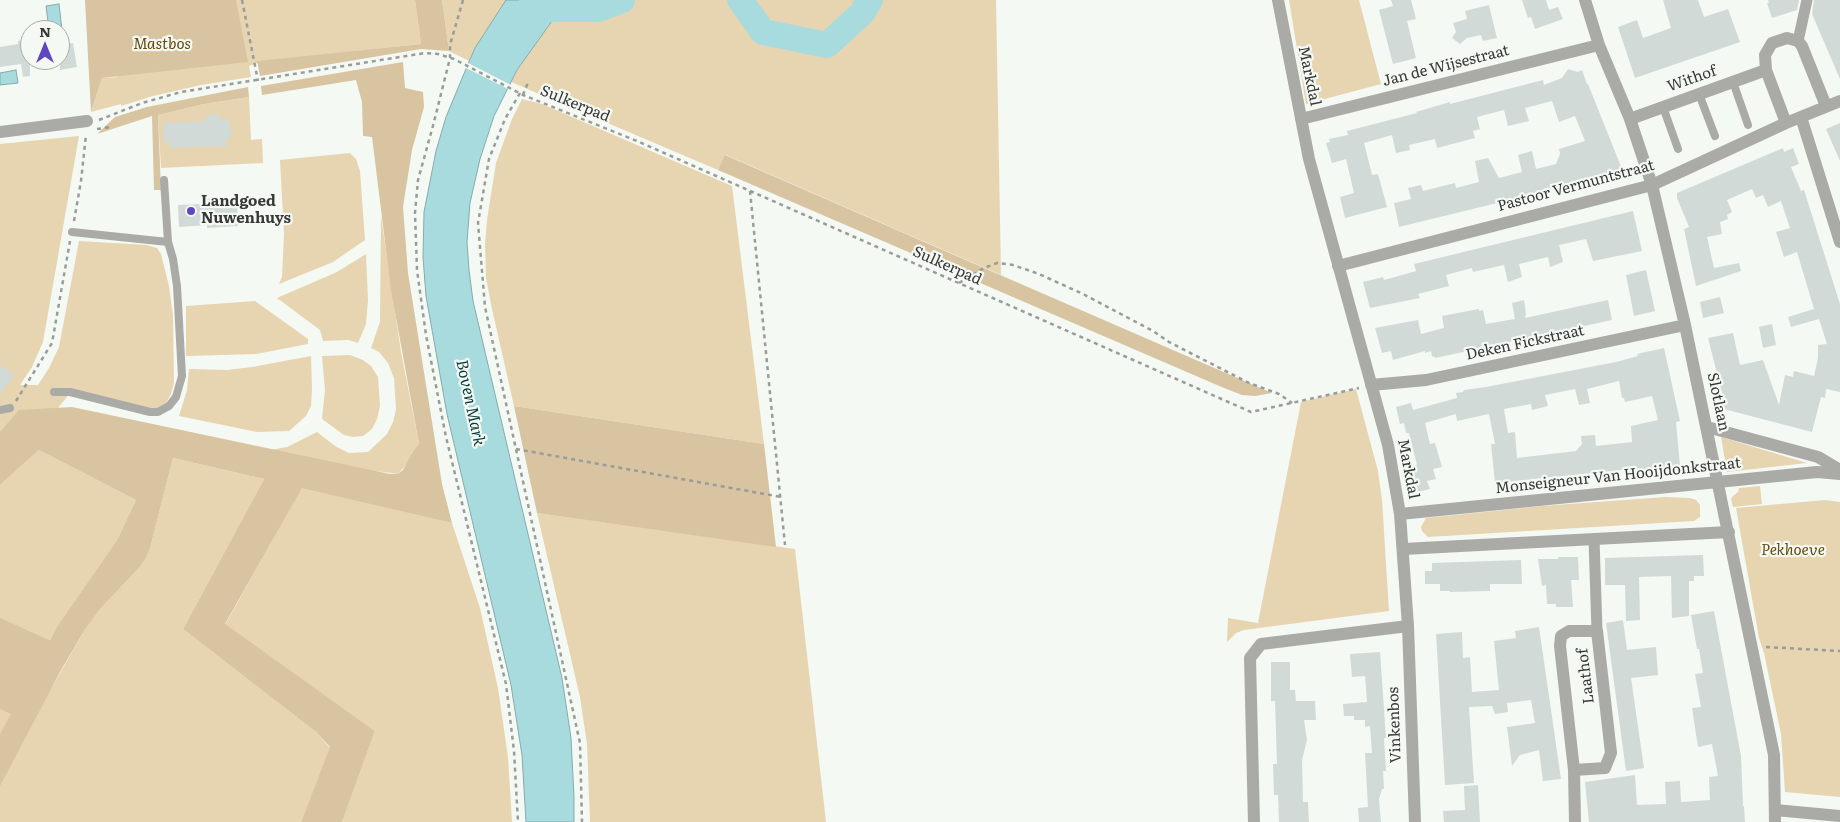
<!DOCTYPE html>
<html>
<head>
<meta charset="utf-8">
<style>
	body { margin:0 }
	#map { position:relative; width:1840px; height:822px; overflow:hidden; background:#f4f9f3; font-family:Literata,serif }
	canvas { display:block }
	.north { position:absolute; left:20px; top:20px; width:50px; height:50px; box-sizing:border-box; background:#f4f9f3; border:1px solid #a8aca7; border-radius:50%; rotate:0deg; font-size:14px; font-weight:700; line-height:20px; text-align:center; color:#373936 }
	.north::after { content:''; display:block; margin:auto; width:18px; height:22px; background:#6047c0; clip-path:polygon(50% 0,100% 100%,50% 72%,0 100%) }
</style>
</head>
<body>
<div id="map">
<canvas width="1840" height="822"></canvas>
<div class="north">N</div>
</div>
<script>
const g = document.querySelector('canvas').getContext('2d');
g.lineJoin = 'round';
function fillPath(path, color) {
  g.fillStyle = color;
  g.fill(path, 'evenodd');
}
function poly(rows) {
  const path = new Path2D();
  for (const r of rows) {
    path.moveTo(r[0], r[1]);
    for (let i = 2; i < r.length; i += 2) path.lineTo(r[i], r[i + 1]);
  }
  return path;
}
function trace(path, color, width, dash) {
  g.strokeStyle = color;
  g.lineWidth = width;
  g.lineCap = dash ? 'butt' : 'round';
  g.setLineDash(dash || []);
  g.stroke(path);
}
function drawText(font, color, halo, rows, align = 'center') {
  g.font = font + ' Literata,serif';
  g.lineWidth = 4.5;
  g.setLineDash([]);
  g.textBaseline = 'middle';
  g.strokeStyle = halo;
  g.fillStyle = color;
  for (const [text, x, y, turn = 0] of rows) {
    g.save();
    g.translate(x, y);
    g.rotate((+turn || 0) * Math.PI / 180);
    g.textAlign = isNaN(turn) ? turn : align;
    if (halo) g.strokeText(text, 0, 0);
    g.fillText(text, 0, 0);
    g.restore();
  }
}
const green = poly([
	[108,0,415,0,421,44,263,61,249,66,251,77,201,85,153,96,121,106,121,104,91,112,102,78,117,77],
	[442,0,506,0,475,48,469,61,449,51],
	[567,0,996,0,1001,275,726,155,718,170,511,82,517,70],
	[1289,0,1359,0,1381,84,1306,104],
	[249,97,251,140,262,139,263,163,161,168,158,115,204,104],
	[522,99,542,104,732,186,764,444,514,406,492,309,486,278,485,244,487,220,496,163,512,119],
	[79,136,43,342,32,367,20,385,38,385,49,368,59,347,79,241,147,245,157,248,161,254,169,286,173,316,174,383,171,394,162,411,70,393,0,481,0,144],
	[350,153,356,159,360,171,365,240,333,262,279,284,282,277,284,234,280,160],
	[381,216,401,352,419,444,413,451,407,464,398,474,368,470,270,450,287,447,317,432,335,446,349,453,368,452,387,434,393,422,396,409,394,378,388,363,379,352,371,348,380,322],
	[366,254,368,300,366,324,358,343,349,340,323,341,320,330,277,298,337,272],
	[255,301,308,339,308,344,256,354,186,356,186,306],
	[350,355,363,360,371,366,378,377,380,406,377,419,372,429,363,436,353,437,344,435,322,419,325,390,322,356],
	[311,356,312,389,311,406,306,416,289,431,257,432,179,416,187,390,189,369,227,370,252,367],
	[1356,389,1378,471,1382,500,1389,611,1244,630,1236,633,1227,642,1228,618,1258,623,1301,402],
	[1721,437,1807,463,1727,472],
	[39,450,136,500,117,540,58,625,50,640,25,629,43,703,84,631,101,608,140,567,146,558,150,548,173,458,264,479,183,629,316,732,330,748,301,822,0,822,0,485],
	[1760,486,1762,504,1733,507,1731,499,1733,496,1738,492,1739,488],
	[302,487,452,523,480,608,498,688,508,757,512,822,342,822,375,731,225,625],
	[1665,497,1690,498,1696,500,1700,505,1700,517,1694,521,1428,537,1422,531,1421,527,1426,518,1542,506],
	[1825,500,1840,502,1840,797,1785,792,1781,734,1764,653,1759,638,1736,508],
	[537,513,795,549,826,822,590,822,587,744,580,697]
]);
const forest = poly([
	[85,0,236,0,248,62,102,78,91,112],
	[415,0,442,0,449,51,421,49,260,76,257,61,421,44],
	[403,62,405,88,423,92,424,107,412,150,403,207,408,273,442,484,452,523,302,488,225,624,375,731,342,822,301,822,330,747,316,732,183,629,264,479,173,458,150,548,146,558,140,567,101,608,84,631,60,672,0,786,0,734,11,714,0,709,0,618,50,640,58,625,117,540,136,500,39,450,0,485,0,432,19,410,72,407,390,474,398,474,403,470,413,451,419,444,391,290,372,137,363,136,362,102,356,80,262,95,261,86],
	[248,87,249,97,204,104,158,115,161,190,154,190,152,116,97,134,115,117,147,107],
	[725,155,984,268,1272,393,1255,396,1242,395,1224,388,718,170],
	[514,406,764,444,776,547,537,513]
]);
const water = poly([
	[506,0,567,0,517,70,494,116,480,159,470,203,467,242,469,270,473,301,562,678,571,738,574,797,574,822,526,822,522,755,511,685,447,414,426,296,423,257,424,212,436,151,446,117,468,64,475,48,506,0],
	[59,4,62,30,49,30,46,6,59,4],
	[16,70,18,83,0,85,0,73,16,70]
]);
const pier = poly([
	[466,62,513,86,510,90,464,67]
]);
const river = poly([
	[740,0,763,32,827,45,862,13,870,0],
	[529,9,598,9,622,0]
]);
const building = poly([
	[1391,0,1411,0,1416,19,1407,21,1416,58,1393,64,1379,10,1393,6],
	[1522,0,1546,0,1549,10,1558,7,1563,19,1535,29,1531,17,1528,18],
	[1663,0,1698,0,1704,17,1728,9,1740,42,1635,78,1618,27,1637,20,1643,38,1671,28],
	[1768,0,1799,0,1797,10,1772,18,1767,3,1769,3],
	[1814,0,1840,0,1840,79,1812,14],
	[1489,5,1497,38,1483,41,1481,35,1467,38,1460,44,1452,38,1456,32,1453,23,1467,19,1465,11],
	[30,39,30,76,23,77,21,64,0,67,0,47,18,44,18,41],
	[73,43,77,67,60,70,60,45],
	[1568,69,1578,72,1582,70,1587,84,1588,84,1622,169,1620,170,1620,171,1588,183,1587,181,1399,227,1394,203,1411,199,1408,188,1421,185,1423,191,1455,183,1456,188,1479,182,1475,161,1488,158,1499,178,1522,172,1518,155,1532,151,1536,169,1556,164,1560,154,1559,149,1585,141,1575,116,1559,122,1552,101,1525,108,1529,121,1508,126,1504,110,1477,117,1480,129,1473,131,1475,138,1437,148,1435,139,1409,145,1410,150,1396,153,1392,135,1364,143,1372,175,1378,174,1387,207,1345,218,1340,197,1354,193,1346,159,1332,163,1326,143,1330,142,1329,139,1348,135,1347,131,1417,113,1416,112,1450,102,1450,104,1543,80,1544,85,1562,78],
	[219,114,220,120,230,120,231,139,226,139,226,146,170,148,170,142,164,142,163,123,206,121,205,115],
	[1840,123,1840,161,1826,129],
	[1783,148,1784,152,1793,148,1799,164,1791,167,1801,191,1804,190,1840,304,1840,392,1826,389,1825,398,1821,397,1812,432,1720,408,1723,397,1708,338,1733,333,1740,365,1763,360,1779,405,1785,375,1793,377,1794,371,1814,376,1818,358,1818,345,1827,344,1819,319,1791,327,1788,317,1814,309,1797,252,1784,257,1776,232,1790,228,1781,201,1768,207,1763,195,1756,198,1752,189,1727,200,1732,212,1727,215,1728,219,1720,222,1722,234,1707,237,1714,268,1739,263,1741,271,1696,286,1684,229,1689,227,1677,198,1677,193],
	[237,198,238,226,207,228,207,225,179,227,178,205,202,204,202,199],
	[1633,211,1642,251,1593,261,1586,239,1559,245,1563,262,1550,267,1548,257,1519,264,1522,277,1508,282,1504,265,1473,272,1472,268,1446,275,1449,286,1418,294,1420,298,1370,308,1363,282,1383,277,1384,280,1416,271,1414,264],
	[1646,270,1655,311,1634,316,1626,275],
	[1720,297,1724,313,1703,318,1700,302],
	[1524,300,1526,314,1525,318,1608,300,1612,320,1435,358,1434,356,1432,357,1431,351,1425,353,1425,351,1393,360,1391,351,1382,353,1375,328,1418,320,1421,334,1444,328,1442,316,1479,309,1479,311,1483,310,1486,324,1515,319,1512,303],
	[1772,324,1776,345,1763,348,1759,327],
	[1664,348,1680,421,1676,422,1680,466,1641,470,1641,468,1495,483,1491,444,1495,444,1489,414,1457,421,1456,414,1425,423,1430,444,1435,443,1442,467,1433,469,1436,479,1427,481,1430,489,1418,492,1412,467,1417,465,1409,433,1406,433,1404,423,1400,424,1396,407,1411,403,1413,410,1457,398,1456,393,1463,392,1464,390,1486,387,1616,362,1638,356,1637,354],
	[1619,381,1622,398,1624,398,1625,402,1652,396,1658,420,1631,426,1632,442,1596,446,1595,435,1581,436,1582,444,1576,451,1517,458,1515,432,1508,433,1504,409,1531,404,1532,410,1548,406,1545,395,1575,389,1579,405,1590,403,1587,389],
	[0,365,14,375,0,394],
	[1703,555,1704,576,1694,576,1694,581,1689,581,1689,616,1672,618,1671,576,1639,577,1640,620,1626,621,1625,585,1605,585,1605,558],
	[1558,557,1578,557,1579,580,1571,580,1573,607,1556,607,1556,604,1547,604,1546,585,1542,586,1538,559,1558,559],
	[1521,560,1522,584,1490,584,1490,591,1450,592,1450,591,1440,591,1440,584,1425,584,1425,571,1432,571,1432,563],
	[1714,611,1741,756,1743,806,1744,806,1745,822,1589,822,1585,782,1635,775,1637,805,1666,804,1665,782,1680,781,1681,802,1710,800,1709,777,1718,776,1712,744,1698,747,1692,708,1701,707,1695,674,1703,673,1699,649,1697,649,1691,615],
	[1623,620,1627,650,1656,647,1658,675,1631,678,1644,768,1626,771,1606,623],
	[1539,627,1561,779,1543,781,1539,750,1520,755,1512,766,1507,727,1535,723,1531,700,1507,703,1508,712,1495,714,1492,706,1469,707,1474,783,1445,785,1436,634,1462,632,1463,658,1470,657,1472,692,1499,690,1494,641,1516,638,1515,631],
	[1380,652,1386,738,1384,738,1386,771,1383,771,1384,789,1382,789,1379,799,1381,822,1359,822,1358,808,1368,807,1365,753,1372,753,1370,726,1365,727,1365,720,1354,720,1354,716,1344,716,1343,704,1367,702,1365,676,1352,677,1350,654],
	[1271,662,1290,662,1290,690,1295,690,1296,701,1315,701,1316,720,1304,720,1307,740,1302,760,1303,802,1308,802,1309,822,1279,822,1278,795,1274,795,1273,764,1277,764,1275,701,1271,701],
	[1478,785,1480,822,1444,822,1443,811,1465,810,1464,786]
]);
const path = poly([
	[242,0,258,81],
	[463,0,450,45,450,58,434,122,418,180,415,213,417,270,426,335,446,437,506,684,514,751,518,822],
	[520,93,505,119,489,159,478,223,485,307,580,743,582,822],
	[523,95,529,80],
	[99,120,142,103,181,92,425,53,438,54,454,59,523,95,637,141,1251,412,1359,388],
	[97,129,110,127],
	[750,191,785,545],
	[74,221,81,181,86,135],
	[959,283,984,268,997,263,1013,265,1039,274,1083,294,1153,331,1169,342,1249,383,1279,394,1292,403],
	[16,401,52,343,70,241],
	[516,449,781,497],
	[1766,647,1840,651]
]);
const service = poly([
	[1733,82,1748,125],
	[1699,94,1715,136],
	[1663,107,1678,149],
	[72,232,168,242],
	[54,392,70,392,150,412,158,412,169,406,176,397,182,376,177,286,173,259,168,242,164,180],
	[0,410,10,408]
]);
const pedestrian = poly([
	[1798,41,1807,0],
	[1594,539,1597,631]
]);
const minor = poly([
	[1278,0,1309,159,1388,445,1400,514,1408,626,1415,822],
	[1585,0,1599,45,1630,119,1652,185,1685,325,1774,755,1775,822],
	[1766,70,1786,123],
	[1801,117,1840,242],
	[1301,119,1599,45],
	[1630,119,1766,70,1765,55,1772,43,1787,38,1798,41,1802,46,1826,106],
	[0,132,87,121],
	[1338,266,1652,185,1786,123,1840,101],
	[1371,385,1426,380,1685,325],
	[1707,427,1818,457,1840,470],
	[1400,514,1817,472,1840,474],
	[1403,549,1729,532],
	[1574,770,1605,768,1611,753,1597,631,1569,631,1561,636,1560,646,1574,770,1575,822],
	[1775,810,1840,816],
	[1254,822,1250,658,1261,644,1408,626]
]);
const markers = [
	[191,211,5,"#6047c0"]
];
const parkNames = [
	["Mastbos",162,45],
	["Pekhoeve",1793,551]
];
const streetNames = [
	["Jan de Wijsestraat",1446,66,-14],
	["Markdal",1309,76,78],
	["Withof",1692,79,-19],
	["Sulkerpad",575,104,22],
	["Pastoor Vermuntstraat",1576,186,-15],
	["Sulkerpad",947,266,24],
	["Deken Fickstraat",1525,343,-12],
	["Slotlaan",1718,402,78],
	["Markdal",1408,469,79],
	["Monseigneur Van Hooijdonkstraat",1618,476,-6],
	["Laathof",1586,676,-97],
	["Vinkenbos",1395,725,-92]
];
const poiNames = [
	["Landgoed",201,202],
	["Nuwenhuys",201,219]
];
const waterNames = [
	["Boven Mark",470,403,78]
];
fillPath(green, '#e7d4b1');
fillPath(forest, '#d8c4a0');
fillPath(water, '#a8dbde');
trace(water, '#86aaac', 1);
fillPath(pier, '#f4f9f3');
trace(river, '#a8dbde', 26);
fillPath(building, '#d2dad7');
trace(path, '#999c98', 2.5, [4, 4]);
trace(service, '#aaaaa7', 8);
trace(pedestrian, '#aaaaa7', 11);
trace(minor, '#aaaaa7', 12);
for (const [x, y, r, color] of markers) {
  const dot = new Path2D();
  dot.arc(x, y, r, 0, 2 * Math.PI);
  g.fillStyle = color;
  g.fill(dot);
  trace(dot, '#f4f9f3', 2);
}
drawText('italic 15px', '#654a09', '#f4f9f3', parkNames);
drawText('15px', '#373936', '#f4f9f3', streetNames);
drawText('bold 15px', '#373936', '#f4f9f3', poiNames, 'left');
drawText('italic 16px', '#0b3c3e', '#f4f9f3', waterNames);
</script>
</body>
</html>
